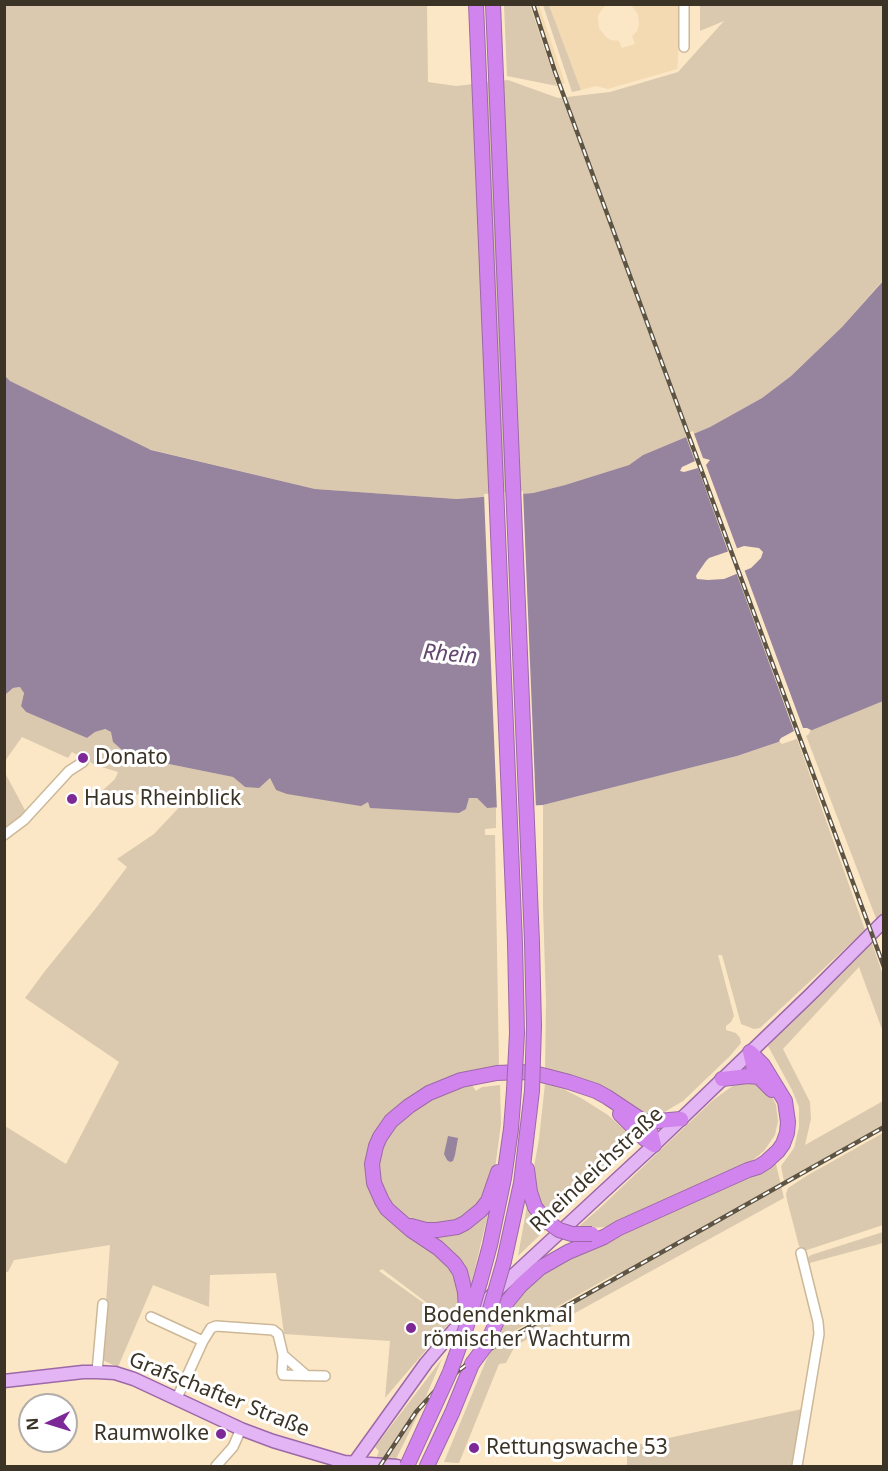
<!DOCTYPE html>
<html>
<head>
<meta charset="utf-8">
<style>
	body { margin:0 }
	#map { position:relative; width:888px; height:1471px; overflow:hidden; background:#fbe7c5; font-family:"Noto Sans",sans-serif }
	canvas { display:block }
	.frame { position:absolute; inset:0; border:6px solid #3b3326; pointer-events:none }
	.north { position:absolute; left:18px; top:1393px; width:60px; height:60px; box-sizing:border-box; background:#fff; border:2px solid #b1ada8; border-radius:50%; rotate:266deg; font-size:16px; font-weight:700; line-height:24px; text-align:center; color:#3b3326 }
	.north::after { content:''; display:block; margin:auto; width:21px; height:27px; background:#7c2897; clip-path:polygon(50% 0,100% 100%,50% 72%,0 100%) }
</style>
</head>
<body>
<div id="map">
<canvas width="888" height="1471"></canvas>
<div class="frame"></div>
<div class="north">N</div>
</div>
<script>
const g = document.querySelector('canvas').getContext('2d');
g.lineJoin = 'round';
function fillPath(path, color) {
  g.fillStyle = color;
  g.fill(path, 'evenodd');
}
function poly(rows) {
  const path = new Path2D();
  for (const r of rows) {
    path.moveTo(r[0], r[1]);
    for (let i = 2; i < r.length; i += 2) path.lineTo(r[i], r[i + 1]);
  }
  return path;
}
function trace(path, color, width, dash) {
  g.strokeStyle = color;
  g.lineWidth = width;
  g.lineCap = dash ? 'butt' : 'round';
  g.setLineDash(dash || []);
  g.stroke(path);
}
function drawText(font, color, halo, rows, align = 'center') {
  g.font = font + ' "Noto Sans",sans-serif';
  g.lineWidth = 6;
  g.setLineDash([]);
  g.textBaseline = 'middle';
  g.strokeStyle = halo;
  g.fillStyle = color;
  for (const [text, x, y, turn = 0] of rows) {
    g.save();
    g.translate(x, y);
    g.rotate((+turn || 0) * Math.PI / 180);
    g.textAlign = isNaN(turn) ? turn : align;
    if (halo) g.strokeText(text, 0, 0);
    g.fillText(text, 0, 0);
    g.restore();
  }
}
const built = poly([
	[530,5,539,5,565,83,557,86],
	[549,5,606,5,601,11,598,16,599,28,606,37,611,40,619,41,622,48,635,44,632,36,637,31,639,25,638,14,631,5,679,5,678,60,677,69,608,89,596,86,581,90]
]);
const green = poly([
	[4,5,427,5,428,82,456,86,508,80,558,98,610,92,678,72,724,21,700,31,700,5,883,5,883,280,842,327,791,376,762,398,710,427,643,455,629,465,565,485,533,493,457,499,315,489,148,449,5,379],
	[504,5,530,5,557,86,507,76],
	[543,5,549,5,581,90,572,92],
	[21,687,24,693,21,706,26,712,87,738,95,732,104,729,111,732,129,756,233,777,245,787,270,778,276,790,368,802,466,809,469,798,477,798,487,808,496,808,496,828,485,829,485,835,495,835,499,1067,470,1082,476,1091,482,1087,500,1085,501,1124,490,1206,470,1289,462,1299,455,1324,382,1269,379,1271,450,1322,385,1398,390,1341,284,1334,276,1273,210,1275,209,1307,153,1285,118,1367,102,1360,110,1245,14,1260,8,1272,5,1272,5,1126,66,1164,119,1062,25,998,45,971,96,908,127,867,117,859,154,834,187,799,154,791,116,799,102,791,115,779,118,772,95,765,72,752,68,758,22,737,5,761,5,695,13,688],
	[883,700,884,913,877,921,805,733],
	[796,736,865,930,760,1028,754,1029,741,1024,722,955,718,955,734,1016,731,1022,726,1026,726,1030,736,1033,740,1038,741,1043,729,1057,683,1101,656,1117,649,1119,545,1071,546,1001,543,907,543,805,737,756],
	[4,771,26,812,4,832],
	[872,943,883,975,883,1032,859,967,783,1049,810,1102,811,1119,805,1145,883,1101,883,1125,784,1181,781,1166,794,1148,796,1140,799,1127,799,1107,792,1090,768,1046,816,1000],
	[738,1082,752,1082,766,1088,771,1094,776,1105,778,1121,775,1135,764,1151,753,1160,728,1173,622,1221,605,1227,576,1229,602,1206,713,1100],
	[545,1084,563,1089,581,1098,608,1115,632,1137,633,1146,518,1256,539,1139],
	[883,1133,883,1225,807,1250,803,1249,799,1246,787,1200,786,1194,788,1188,808,1175],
	[775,1160,784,1198,515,1346,506,1363,499,1364,459,1463,444,1462,490,1351,619,1278,615,1274,493,1343,511,1306,522,1292,553,1268],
	[883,1232,883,1243,806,1264,806,1259,811,1255],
	[442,1359,418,1415,395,1461,376,1459,379,1451,375,1447],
	[802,1409,795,1466,627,1466,627,1447]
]);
const water = poly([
	[883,281,883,701,805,733,737,756,543,805,487,808,477,798,469,798,466,809,459,813,370,808,368,802,361,806,348,804,287,794,276,790,270,778,259,788,245,787,233,777,129,756,113,742,111,732,105,729,95,732,87,738,26,712,21,706,24,693,20,687,13,688,5,695,5,376,10,381,151,450,315,489,457,499,533,493,565,485,629,465,643,455,710,427,762,398,791,376,842,327],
	[744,546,759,548,763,552,761,558,751,568,724,579,708,580,697,579,696,576,697,574,706,561,709,558],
	[448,1136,458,1138,455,1155,453,1161,450,1162,447,1160,444,1154]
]);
const pier = poly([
	[693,431,703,458,710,460,706,465,738,551,729,554,698,468,684,472,680,471,682,467,695,461,685,434],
	[523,491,536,809,497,811,484,494],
	[744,569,803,728,807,728,811,730,808,735,782,744,779,741,781,738,794,731,736,572]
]);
const minor = poly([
	[684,47,684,4],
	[4,835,24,820,69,771,83,762],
	[151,1317,203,1341],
	[283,1355,307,1376],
	[97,1372,103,1304],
	[177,1398,203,1341,211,1328,216,1326,273,1330,278,1334,283,1355,282,1372,283,1375,325,1376],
	[216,1466,233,1447,241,1429],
	[797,1466,819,1334,818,1322,801,1253]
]);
const major = poly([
	[4,1381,83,1372,97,1372,115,1373,134,1379,241,1429,273,1441,344,1462,397,1466],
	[352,1466,426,1363,453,1331,654,1145,810,995,884,921]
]);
const highway = poly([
	[476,4,515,943],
	[493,4,532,942],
	[750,1052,754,1069,759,1077,772,1090],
	[722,1079,748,1076,759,1077],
	[620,1114,645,1139,654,1145],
	[643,1121,658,1121,681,1119],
	[527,1169,530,1192,535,1207,539,1212],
	[411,1226,426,1230,437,1230,457,1227,465,1223,481,1210,488,1201,498,1172],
	[504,1261,521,1183,532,1091],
	[480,1282,490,1245,504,1178,511,1129,514,1090],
	[465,1292,460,1272,454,1263,438,1248,411,1230,387,1209,382,1201,374,1183,372,1164,376,1146,380,1137,391,1121,409,1106,429,1093,461,1080,497,1073,521,1072,534,1073,569,1082,596,1091,607,1097,643,1121,651,1133,654,1145],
	[486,1345,497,1321,507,1302,521,1285,540,1268,568,1252,604,1237,619,1228,748,1170,758,1167,766,1162,778,1151,783,1144,787,1133,788,1122,785,1101,763,1065,750,1052],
	[427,1466,452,1413,472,1364]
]);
const rail = poly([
	[533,4,555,72,884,967],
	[380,1466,416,1412,435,1391,458,1371,481,1354,884,1127]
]);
const highwayBridge = poly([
	[514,1090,517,1033,515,943],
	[532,1091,534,1026,532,942],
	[539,1212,548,1222,559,1230,572,1234,592,1234],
	[465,1292,466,1314],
	[489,1313,504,1261],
	[472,1364,486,1345],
	[407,1466,450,1372,467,1325,480,1282]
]);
const markers = [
	[83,758,6,"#7c2897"],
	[72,799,6,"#7c2897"],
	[411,1328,6,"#7c2897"],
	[221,1434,6,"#7c2897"],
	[474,1448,6,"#7c2897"]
];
const poiNames = [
	["Donato",95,758],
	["Haus Rheinblick",84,799],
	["Bodendenkmal",423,1316],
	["römischer Wachturm",423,1340],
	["Raumwolke",209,1434,"right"],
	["Rettungswache 53",486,1448]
];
const streetNames = [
	["Rheindeichstraße",597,1170,-43],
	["Grafschafter Straße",219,1395,22]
];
const waterNames = [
	["Rhein",450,655,5]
];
fillPath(built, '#f3dab2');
fillPath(green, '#dac9ae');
fillPath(water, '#96839e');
fillPath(pier, '#fbe7c5');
trace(minor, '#ccb898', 12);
trace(major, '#9d68a8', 15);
trace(highway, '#9d68a8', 16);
trace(minor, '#fff', 9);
trace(major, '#e4b5f5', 12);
trace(highway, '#d284ee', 14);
trace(rail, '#5e5443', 4.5);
trace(rail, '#fff', 2, [7]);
trace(highwayBridge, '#9d68a8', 16, []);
trace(highwayBridge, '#d284ee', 14);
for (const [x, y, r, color] of markers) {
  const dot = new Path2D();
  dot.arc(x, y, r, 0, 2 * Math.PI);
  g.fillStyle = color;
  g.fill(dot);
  trace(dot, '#fff', 2);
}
drawText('21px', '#3b3326', '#fff', poiNames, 'left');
drawText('21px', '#3b3326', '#fff', streetNames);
drawText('italic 22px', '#64466f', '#fff', waterNames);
</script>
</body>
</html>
